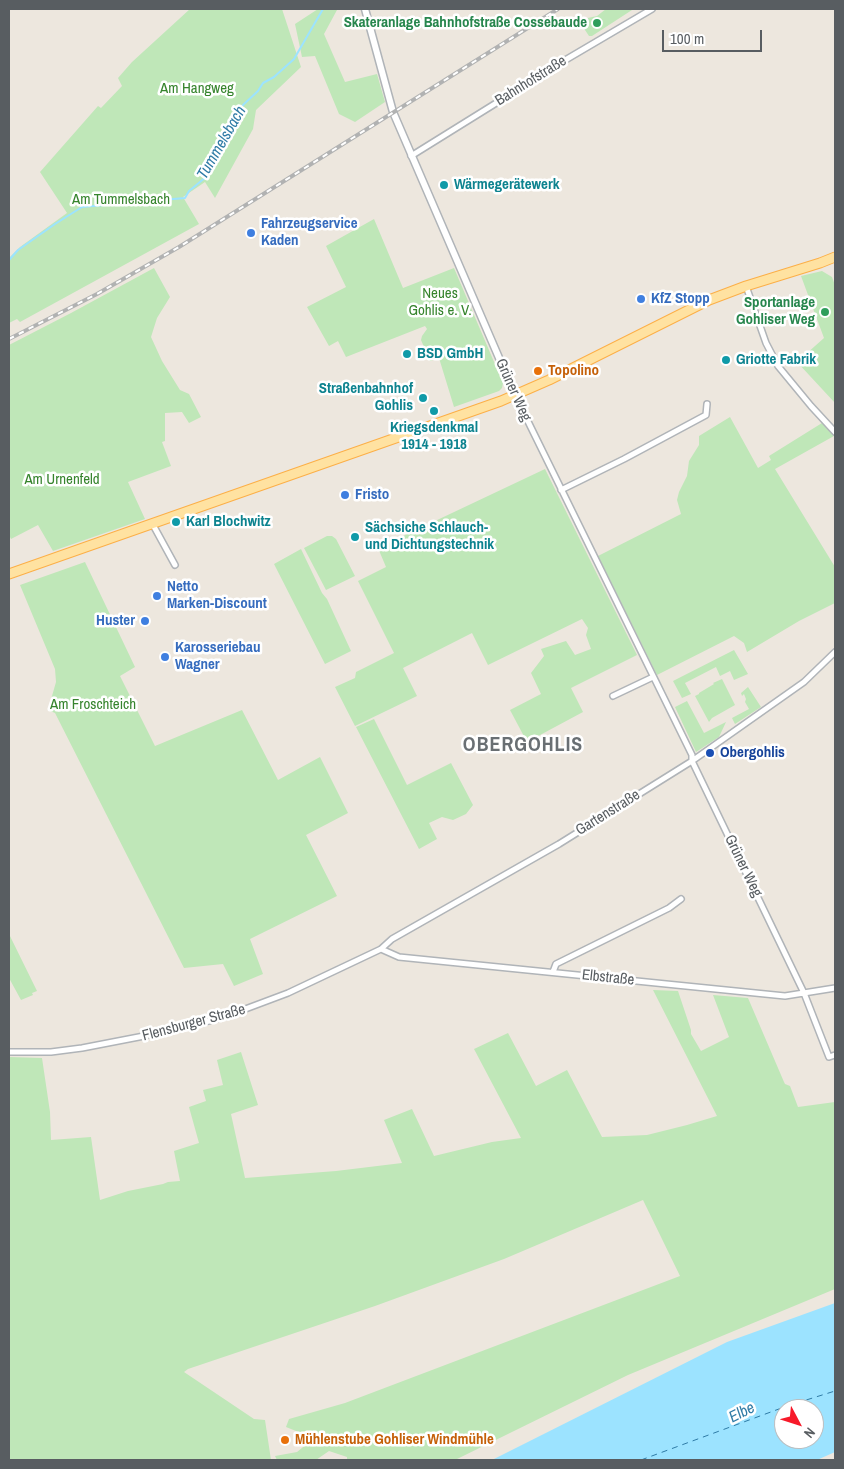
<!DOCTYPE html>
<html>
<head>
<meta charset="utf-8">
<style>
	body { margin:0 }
	#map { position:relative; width:844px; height:1469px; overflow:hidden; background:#ede7de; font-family:"Archivo Narrow",sans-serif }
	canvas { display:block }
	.frame { position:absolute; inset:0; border:10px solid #585d61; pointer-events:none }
	.north { position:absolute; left:774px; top:1399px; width:50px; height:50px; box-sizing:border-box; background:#fff; border:1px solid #bcbec0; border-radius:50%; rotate:130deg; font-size:14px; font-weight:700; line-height:20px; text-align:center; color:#585d61 }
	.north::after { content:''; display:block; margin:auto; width:18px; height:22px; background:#f71a2a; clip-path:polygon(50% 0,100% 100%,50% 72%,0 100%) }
	.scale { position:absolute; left:662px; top:30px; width:100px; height:22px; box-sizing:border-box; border:2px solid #585d61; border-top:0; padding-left:6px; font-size:15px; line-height:18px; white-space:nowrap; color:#585d61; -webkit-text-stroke:4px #fff; paint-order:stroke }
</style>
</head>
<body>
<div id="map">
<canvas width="844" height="1469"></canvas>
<div class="frame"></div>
<div class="north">N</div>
<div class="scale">100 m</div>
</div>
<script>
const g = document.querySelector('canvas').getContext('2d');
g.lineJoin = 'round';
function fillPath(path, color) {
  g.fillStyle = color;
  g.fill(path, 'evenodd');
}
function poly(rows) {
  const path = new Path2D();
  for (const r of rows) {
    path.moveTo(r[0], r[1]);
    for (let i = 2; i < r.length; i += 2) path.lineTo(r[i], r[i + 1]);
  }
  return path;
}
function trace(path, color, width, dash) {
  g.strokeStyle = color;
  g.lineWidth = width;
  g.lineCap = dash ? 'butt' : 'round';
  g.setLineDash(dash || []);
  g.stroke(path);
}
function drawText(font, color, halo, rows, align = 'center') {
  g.font = font + ' "Archivo Narrow",sans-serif';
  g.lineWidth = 5;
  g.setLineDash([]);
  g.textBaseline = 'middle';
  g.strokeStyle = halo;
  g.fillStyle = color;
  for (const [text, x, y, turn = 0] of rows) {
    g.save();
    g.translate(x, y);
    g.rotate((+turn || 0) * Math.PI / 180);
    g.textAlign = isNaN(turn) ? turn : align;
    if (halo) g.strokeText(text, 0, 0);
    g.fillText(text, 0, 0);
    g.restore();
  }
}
const green = poly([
	[190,9,282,9,301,67,256,110,253,129,215,198,205,182,183,197,199,224,20,322,17,319,9,323,9,258,20,247,67,213,40,172,98,106,101,108,122,86,118,78,132,62],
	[318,9,336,9,337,10,324,34,345,82,377,74,385,102,355,122,339,114,315,56,302,57,295,24],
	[606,9,631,9,632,10,592,36,589,36,581,24,583,19,597,16],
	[374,219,403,288,454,268,503,383,502,388,499,391,454,407,439,358,430,361,421,340,422,336,427,329,425,326,346,357,338,341,329,346,307,307,346,287,326,246],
	[154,268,170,297,157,318,151,337,162,361,180,390,189,394,201,417,189,423,182,412,165,413,165,441,162,442,171,466,128,482,145,519,53,551,38,525,11,539,9,535,9,345,71,313],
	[822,271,832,277,835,285,835,403,797,362,824,338,801,276],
	[730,417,758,468,771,460,769,456,822,423,834,436,775,469,835,567,835,603,799,621,747,652,744,643,734,636,657,675,598,556,681,514,677,500,679,492,687,476,689,461,699,445,699,436],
	[545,469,637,655,571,688,583,712,527,742,510,710,541,694,531,673,544,656,541,649,566,641,575,655,591,649,586,635,588,628,582,619,488,665,472,633,403,668,417,696,355,726,335,687,355,678,356,672,394,653,358,581,386,567,378,548],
	[327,536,332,536,336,539,355,576,326,590,304,548],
	[301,549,322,593,327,599,351,651,325,664,274,564],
	[85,562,135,667,120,676,155,746,242,710,278,780,320,757,348,813,306,835,337,896,250,939,263,974,234,986,223,964,184,968,55,713,48,710,56,682,55,669,20,585],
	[734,650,748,674,734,680,730,671,720,676,716,667,685,683,691,694,682,698,673,681],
	[722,679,735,705,712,718,709,722,695,696,699,694,699,693,714,684,713,683],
	[748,687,761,707,735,724,732,718,749,709,745,702,746,699,744,694,742,696,741,693],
	[687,701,704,733,726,722,719,737,696,752,675,707],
	[374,719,407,785,451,763,473,805,466,814,453,820,442,817,429,823,437,839,419,849,356,727],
	[9,934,37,991,32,993,33,995,21,1000,9,978],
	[653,990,678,991,691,1030,691,1034,701,1051,729,1037,713,995,748,998,784,1082,785,1084,790,1086,798,1107,835,1102,835,1289,628,1375,455,1460,347,1460,347,1457,329,1451,316,1460,277,1460,275,1456,297,1452,308,1443,301,1433,286,1427,289,1419,345,1403,680,1276,643,1200,504,1259,375,1306,188,1369,184,1372,254,1419,265,1420,271,1460,9,1460,9,1057,42,1058,50,1112,51,1140,91,1137,100,1200,128,1191,163,1184,168,1182,180,1181,174,1151,199,1143,189,1107,206,1101,203,1090,223,1085,217,1060,241,1052,258,1105,231,1114,245,1178,336,1171,402,1163,384,1120,412,1109,434,1156,492,1142,521,1138,474,1049,508,1033,536,1086,567,1070,602,1137,647,1135,687,1125,717,1116]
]);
const water = poly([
	[835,1303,835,1452,817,1460,492,1460,727,1342],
	[784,1409,814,1409,814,1439,784,1439]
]);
const stream = poly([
	[9,260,18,250,55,224,82,207,185,198,189,191,206,177,243,105,258,91,263,83,274,77,294,59,323,9]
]);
const ferry = poly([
	[641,1460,787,1406,835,1391]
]);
const minor = poly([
	[411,156,567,59,652,9],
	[746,286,766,343,778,366,811,406,835,432],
	[515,395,692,755,692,761,804,993,829,1057,835,1055],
	[561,490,624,459,706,415,707,404],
	[152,523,175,565],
	[613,696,653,677],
	[381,949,399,957,785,996,835,988],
	[553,972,556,964,669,908,681,899],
	[9,1052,51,1052,82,1048,175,1030,224,1017,288,993,381,949,392,939,559,844,692,761,804,682,835,652]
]);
const tertiary = poly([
	[365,9,393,112,515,395]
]);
const primary = poly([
	[9,574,501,401,549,380,709,300,746,286,820,263,835,257]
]);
const rail = poly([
	[9,339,97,294,179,247,558,9]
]);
const markers = [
	[597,23,5,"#2e9e5b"],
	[444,185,5,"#0f9aa8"],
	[251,233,5,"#3f7fe0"],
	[641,299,5,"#3f7fe0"],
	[825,312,5,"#2e9e5b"],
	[407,354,5,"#0f9aa8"],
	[726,360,5,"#0f9aa8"],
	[538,371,5,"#e8710a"],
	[423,398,5,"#0f9aa8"],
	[434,411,5,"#0f9aa8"],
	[345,495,5,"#3f7fe0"],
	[176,522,5,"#0f9aa8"],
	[355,537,5,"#0f9aa8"],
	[157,596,5,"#3f7fe0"],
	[145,621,5,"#3f7fe0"],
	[165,657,5,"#3f7fe0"],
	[710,753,5,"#1a4fb4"],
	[285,1440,5,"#e8710a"]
];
const leisureNames = [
	["Skateranlage Bahnhofstraße Cossebaude",587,23],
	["Sportanlage",815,303],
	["Gohliser Weg",815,320]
];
const streetNames = [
	["Bahnhofstraße",531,81,-32],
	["Grüner Weg",513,390,66],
	["Gartenstraße",608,813,-32],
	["Grüner Weg",743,866,64],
	["Elbstraße",608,978,6],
	["Flensburger Straße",194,1023,-15]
];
const parkNames = [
	["Am Hangweg",197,89],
	["Am Tummelsbach",121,200],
	["Neues",440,294],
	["Gohlis e. V.",440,311],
	["Am Urnenfeld",62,480],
	["Am Froschteich",93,705]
];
const cultureNames = [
	["Wärmegerätewerk",454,185],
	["BSD GmbH",417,354],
	["Griotte Fabrik",736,360],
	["Straßenbahnhof",413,389,"right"],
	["Gohlis",413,406,"right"],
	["Kriegsdenkmal",434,428,"center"],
	["1914 - 1918",434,445,"center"],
	["Karl Blochwitz",186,522],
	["Sächsiche Schlauch-",365,528],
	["und Dichtungstechnik",365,545]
];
const shopNames = [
	["Fahrzeugservice",261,224],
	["Kaden",261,241],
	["KfZ Stopp",651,299],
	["Fristo",355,495],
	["Netto",167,587],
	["Marken-Discount",167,604],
	["Huster",135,621,"right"],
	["Karosseriebau",175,648],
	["Wagner",175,665]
];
const foodNames = [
	["Topolino",548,371],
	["Mühlenstube Gohliser Windmühle",295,1440]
];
const transitNames = [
	["Obergohlis",720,753]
];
const waterNames = [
	["Tummelsbach",222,143,-60],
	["Elbe",742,1413,-27]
];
const districtNames = [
	["OBERGOHLIS",523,746]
];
fillPath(green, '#bfe7b8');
fillPath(water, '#9ce3ff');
trace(stream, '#9ce3ff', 2);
trace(ferry, '#2f7ba6', 1, [6, 5]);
trace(minor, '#b0b4b8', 8);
trace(tertiary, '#b0b4b8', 9);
trace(primary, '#fcaf47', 11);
trace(minor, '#fff', 5);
trace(tertiary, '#fff', 6);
trace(primary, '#ffe2a1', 9);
trace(rail, '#b1b2b2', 4);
trace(rail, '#fff', 2, [5.5]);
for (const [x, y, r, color] of markers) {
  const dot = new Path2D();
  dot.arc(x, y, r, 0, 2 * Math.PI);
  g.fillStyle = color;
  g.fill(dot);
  trace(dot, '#fff', 2);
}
drawText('bold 15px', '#27864d', '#fff', leisureNames, 'right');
drawText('15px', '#585d61', '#fff', streetNames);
drawText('15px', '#36842d', '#fff', parkNames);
drawText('bold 15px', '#0d838f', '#fff', cultureNames, 'left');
drawText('bold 15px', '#366cbe', '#fff', shopNames, 'left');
drawText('bold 15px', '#c56008', '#fff', foodNames, 'left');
drawText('bold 15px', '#164399', '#fff', transitNames, 'left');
drawText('italic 16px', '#2f7ba6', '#fff', waterNames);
g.letterSpacing = '1px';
drawText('bold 20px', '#696f73', '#fff', districtNames);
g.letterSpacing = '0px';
</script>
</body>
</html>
